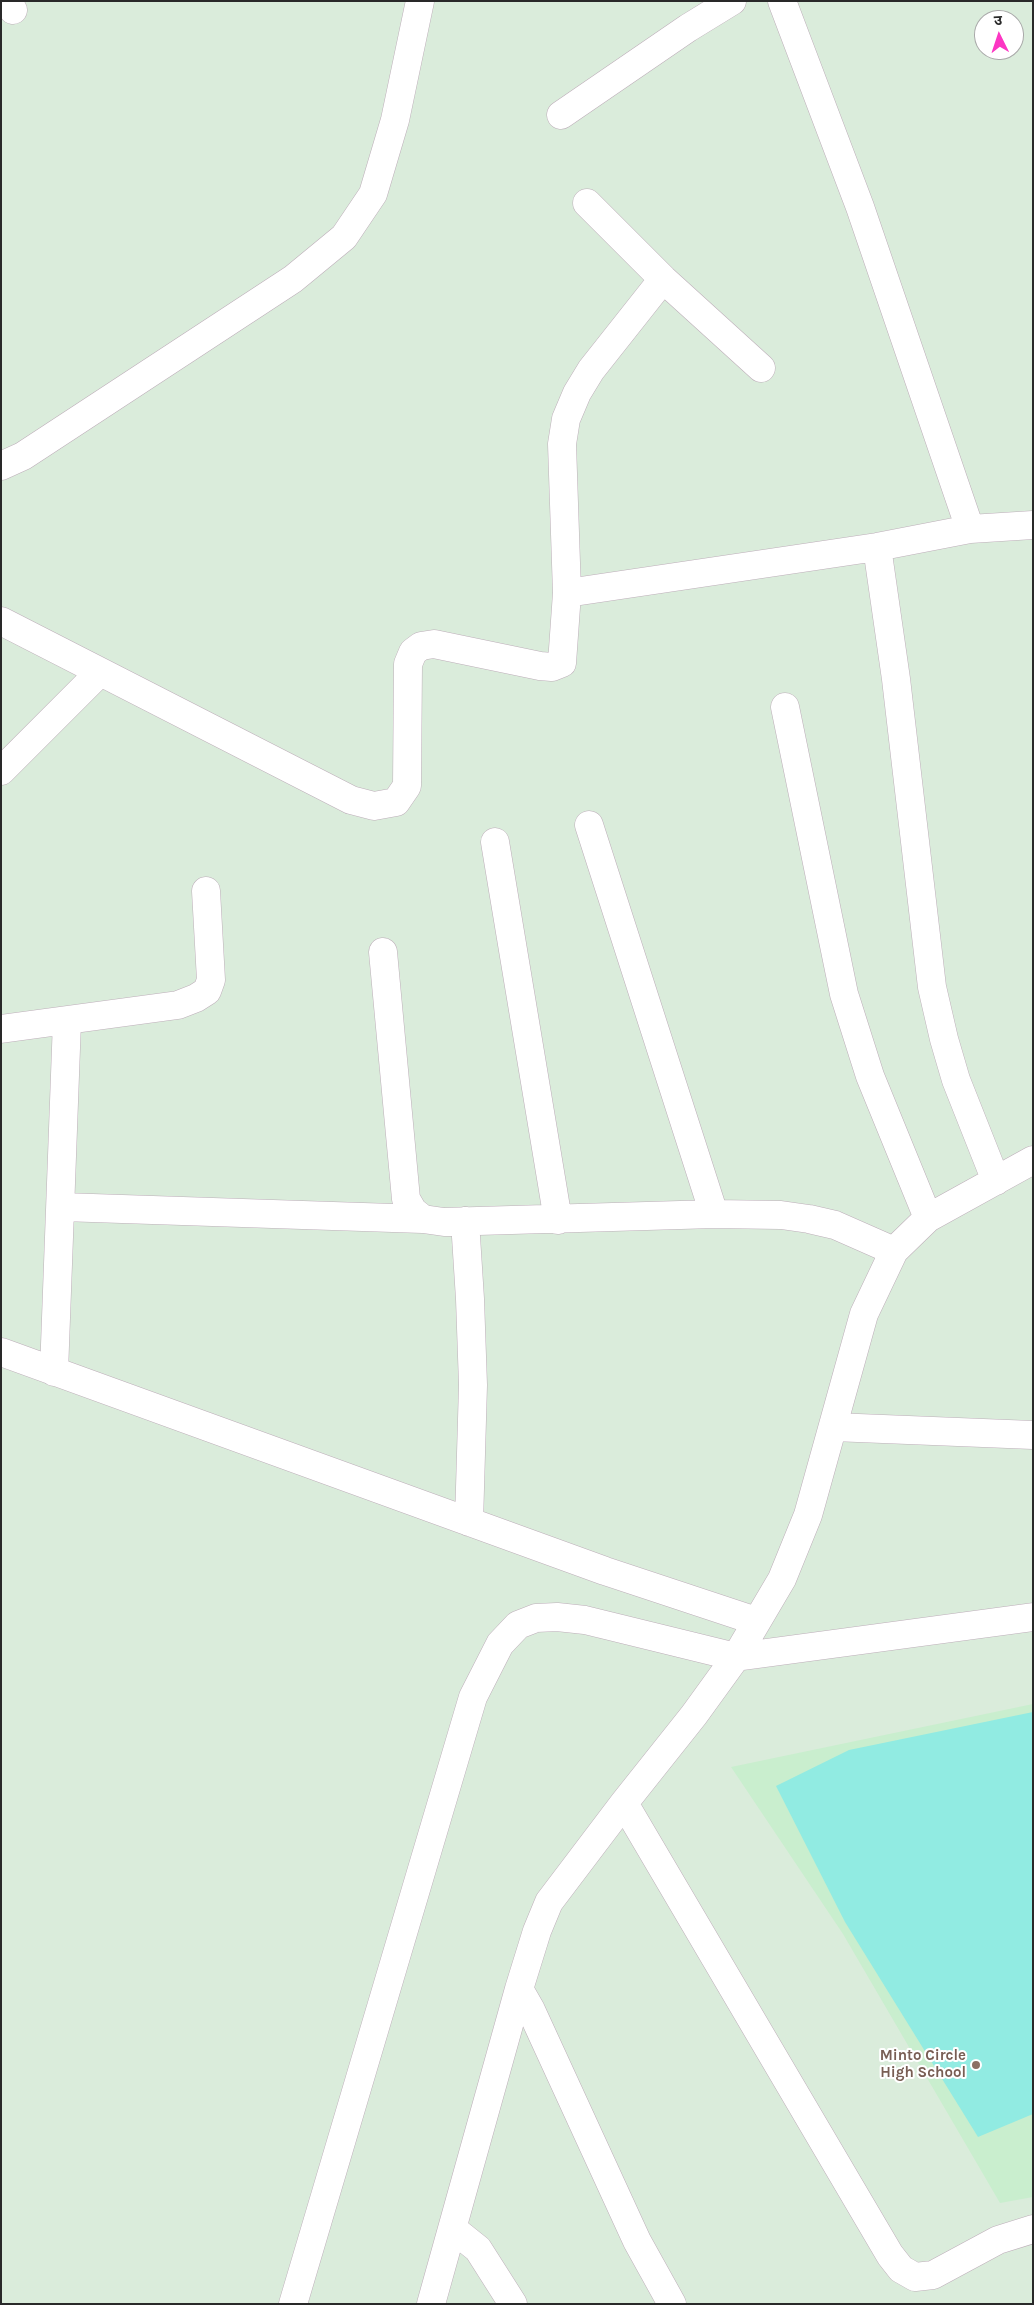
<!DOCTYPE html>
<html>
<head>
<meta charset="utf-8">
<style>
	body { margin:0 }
	#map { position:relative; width:1034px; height:2305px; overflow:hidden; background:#daecdb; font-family:Karla,"Noto Sans Devanagari",sans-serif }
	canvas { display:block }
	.frame { position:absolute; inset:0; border:2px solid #292929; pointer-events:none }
	.north { position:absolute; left:974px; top:10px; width:50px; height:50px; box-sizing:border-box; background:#fff; border:1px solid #a9a9a9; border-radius:50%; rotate:356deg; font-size:14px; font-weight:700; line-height:20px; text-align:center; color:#292929 }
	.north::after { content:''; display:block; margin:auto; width:18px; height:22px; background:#fc36c3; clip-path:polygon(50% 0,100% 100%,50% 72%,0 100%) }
</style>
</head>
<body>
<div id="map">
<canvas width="1034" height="2305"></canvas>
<div class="frame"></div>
<div class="north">उ</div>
</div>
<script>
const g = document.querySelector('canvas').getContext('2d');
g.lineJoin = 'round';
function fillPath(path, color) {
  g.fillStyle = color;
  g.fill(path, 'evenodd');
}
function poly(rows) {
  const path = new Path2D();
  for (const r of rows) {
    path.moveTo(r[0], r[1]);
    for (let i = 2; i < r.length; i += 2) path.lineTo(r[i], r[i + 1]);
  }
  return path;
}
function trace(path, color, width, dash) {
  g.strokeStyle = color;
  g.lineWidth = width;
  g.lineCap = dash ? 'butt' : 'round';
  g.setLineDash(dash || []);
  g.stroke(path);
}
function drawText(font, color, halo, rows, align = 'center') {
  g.font = font + ' Karla,sans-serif';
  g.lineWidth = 4;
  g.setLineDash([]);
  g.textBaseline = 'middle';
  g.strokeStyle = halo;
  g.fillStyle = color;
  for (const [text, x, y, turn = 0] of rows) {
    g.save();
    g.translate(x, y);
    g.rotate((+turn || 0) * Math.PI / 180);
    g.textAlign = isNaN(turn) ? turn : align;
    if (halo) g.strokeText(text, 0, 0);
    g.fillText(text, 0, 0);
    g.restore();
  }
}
const education = poly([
	[1033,1704,1033,2197,1000,2203,843,1934,731,1767]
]);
const pitch = poly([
	[1033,1712,1033,2114,978,2137,845,1922,776,1786,849,1750]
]);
const minor = poly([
	[7,1,13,10],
	[782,1,860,207,970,529],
	[561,115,688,28,732,1],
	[587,203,663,279,761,368],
	[1,466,23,456,293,279,344,237,373,194,395,120,420,1],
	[877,547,896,679,932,987,944,1039,956,1080,996,1181],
	[567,593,877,547,970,529,1033,525],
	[1,621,351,800,374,806,396,802,407,786,408,664,413,652,421,646,434,644,540,666,552,667,562,663,567,593,562,444,566,419,577,393,591,370,663,279],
	[785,707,844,994,870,1076,928,1218],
	[1,771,99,673],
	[589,825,714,1214],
	[495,842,558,1220],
	[383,952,406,1199,413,1211,423,1219,444,1222,714,1214,781,1215,809,1219,835,1225,894,1251],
	[1,1029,178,1005,196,998,207,991,211,980,206,891],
	[62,1207,423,1219],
	[465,1221,470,1299,473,1385,469,1522],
	[1,1352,605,1571,756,1621],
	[54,1372,67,1021],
	[833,1427,1033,1435],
	[624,1803,890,2255,901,2269,915,2277,933,2275,998,2240,1033,2229],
	[519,1989,531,2010,637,2241,672,2304],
	[453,2229,478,2249,513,2304],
	[293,2304,473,1697,500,1644,518,1625,536,1618,557,1617,585,1620,736,1657,1033,1617],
	[431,2304,519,1989,537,1931,549,1902,624,1803,694,1715,736,1657,782,1579,808,1515,864,1314,894,1251,928,1218,1033,1160]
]);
const markers = [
	[976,2065,5,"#8d6e63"]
];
const educationNames = [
	["Minto Circle",966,2056],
	["High School",966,2073]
];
fillPath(education, '#c9eece');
fillPath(pitch, '#91ebe2');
trace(minor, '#bdaeb9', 29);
trace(minor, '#fff', 28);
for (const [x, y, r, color] of markers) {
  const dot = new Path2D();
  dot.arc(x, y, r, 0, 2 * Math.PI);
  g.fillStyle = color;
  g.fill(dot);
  trace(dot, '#fff', 2);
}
drawText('bold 15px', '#785e54', '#fff', educationNames, 'right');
</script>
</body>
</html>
